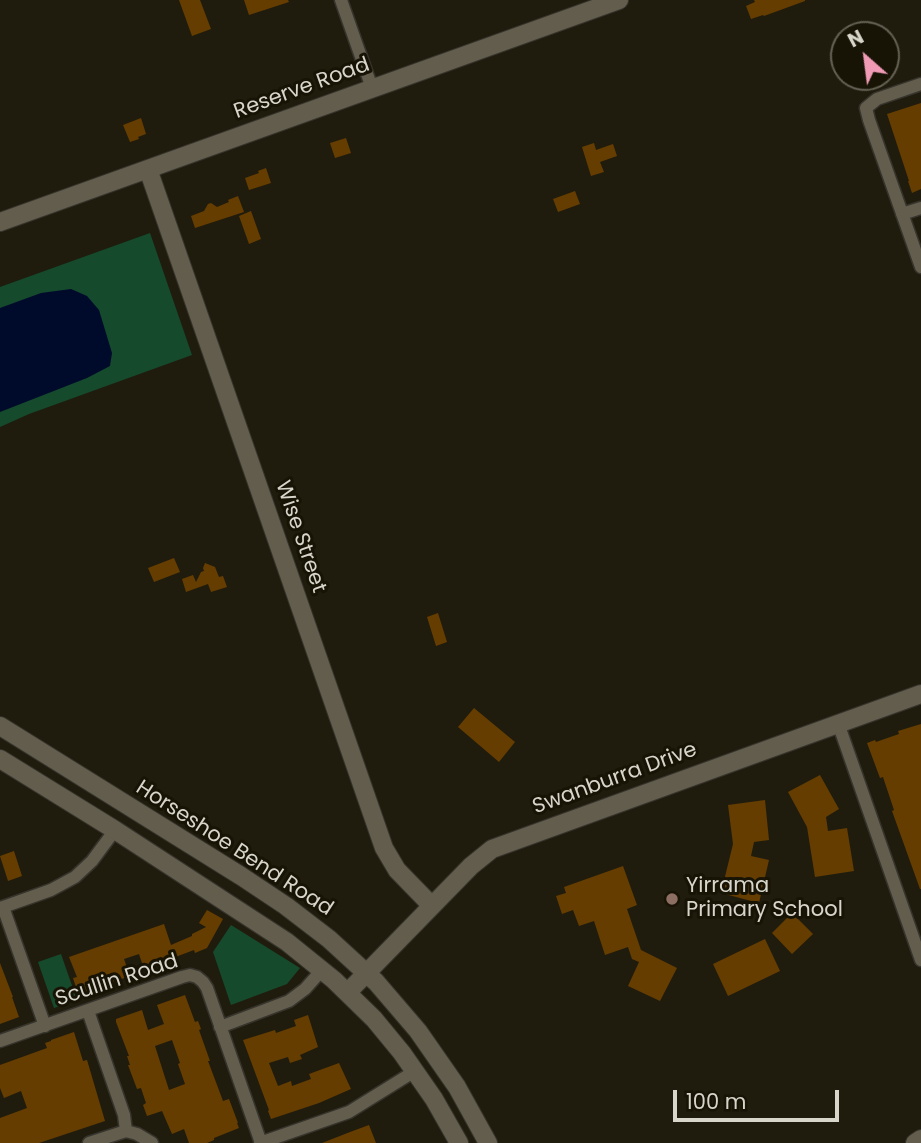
<!DOCTYPE html>
<html>
<head>
<meta charset="utf-8">
<style>
	body { margin:0 }
	#map { position:relative; width:921px; height:1143px; overflow:hidden; background:#201c0d; font-family:Poppins,sans-serif }
	canvas { display:block }
	.north { position:absolute; left:830px; top:21px; width:70px; height:70px; box-sizing:border-box; background:#171305; border:2px solid #646154; border-radius:50%; rotate:332deg; font-size:19px; font-weight:700; line-height:28px; text-align:center; color:#d8d5cb }
	.north::after { content:''; display:block; margin:auto; width:24px; height:32px; background:#f09ab6; clip-path:polygon(50% 0,100% 100%,50% 72%,0 100%) }
	.scale { position:absolute; left:673px; top:1090px; width:166px; height:32px; box-sizing:border-box; border:4px solid #d8d5cb; border-top:0; padding-left:9px; font-size:21px; line-height:24px; white-space:nowrap; color:#d8d5cb; -webkit-text-stroke:5px #171305; paint-order:stroke }
</style>
</head>
<body>
<div id="map">
<canvas width="921" height="1143"></canvas>
<div class="north">N</div>
<div class="scale">100 m</div>
</div>
<script>
const g = document.querySelector('canvas').getContext('2d');
g.lineJoin = 'round';
function fillPath(path, color) {
  g.fillStyle = color;
  g.fill(path, 'evenodd');
}
function poly(rows) {
  const path = new Path2D();
  for (const r of rows) {
    path.moveTo(r[0], r[1]);
    for (let i = 2; i < r.length; i += 2) path.lineTo(r[i], r[i + 1]);
  }
  return path;
}
function trace(path, color, width, dash) {
  g.strokeStyle = color;
  g.lineWidth = width;
  g.lineCap = dash ? 'butt' : 'round';
  g.setLineDash(dash || []);
  g.stroke(path);
}
function drawText(font, color, halo, rows, align = 'center') {
  g.font = font + ' Poppins,sans-serif';
  g.lineWidth = 6;
  g.setLineDash([]);
  g.textBaseline = 'middle';
  g.strokeStyle = halo;
  g.fillStyle = color;
  for (const [text, x, y, turn = 0] of rows) {
    g.save();
    g.translate(x, y);
    g.rotate((+turn || 0) * Math.PI / 180);
    g.textAlign = isNaN(turn) ? turn : align;
    if (halo) g.strokeText(text, 0, 0);
    g.fillText(text, 0, 0);
    g.restore();
  }
}
const green = poly([
	[150,233,192,355,29,414,0,427,0,287],
	[231,925,300,968,287,984,231,1005,213,952],
	[61,954,77,1000,54,1008,38,962]
]);
const water = poly([
	[71,289,87,296,99,310,112,353,110,366,87,378,0,412,0,308,41,293]
]);
const building = poly([
	[179,0,200,0,211,29,192,36],
	[244,0,288,0,289,2,249,15],
	[754,0,805,0,805,1,764,16,763,15,751,19,746,6,755,2],
	[921,103,921,189,912,193,908,181,909,181,887,114],
	[141,118,146,134,138,137,139,139,130,142,123,125],
	[346,138,351,153,335,158,330,143],
	[594,143,596,150,613,144,617,156,600,162,604,172,591,176,582,147],
	[266,168,271,183,249,190,245,178,259,173,258,171],
	[575,191,580,204,558,212,553,199],
	[238,196,244,212,195,228,191,216,204,211,208,204,211,203,217,207,229,202,228,200],
	[251,211,261,239,249,244,239,216],
	[174,558,180,572,154,582,148,568],
	[205,563,215,567,219,577,223,576,227,587,211,592,208,584,186,592,182,579,193,575,196,582,201,572,204,571,203,568],
	[438,613,447,642,436,646,427,617],
	[474,708,515,742,499,762,458,727],
	[921,724,921,889,920,889,892,811,894,810,883,777,880,778,867,743,875,740,876,742,899,734,898,731],
	[820,775,839,809,826,817,828,831,847,828,854,871,815,877,807,827,788,792],
	[765,800,769,840,754,842,751,856,769,860,759,903,721,893,733,844,728,805],
	[14,851,22,876,8,881,0,856],
	[623,866,637,905,627,909,641,950,677,968,660,1001,628,986,639,962,632,959,628,947,605,955,594,921,579,926,573,910,562,914,556,896,566,893,564,887],
	[207,910,223,919,207,948,195,953,194,950,178,956,172,959,173,961,162,965,161,963,144,969,139,954,124,959,130,976,85,992,83,988,77,990,73,978,77,977,69,957,164,924,171,945,192,936,192,934,206,927,199,923],
	[792,913,813,934,792,954,772,933],
	[765,939,780,971,728,996,713,964],
	[0,963,13,997,12,997,19,1017,0,1024],
	[185,995,195,1022,198,1021,201,1029,199,1030,210,1061,208,1061,223,1101,229,1099,238,1123,237,1123,239,1128,214,1138,214,1140,207,1143,189,1143,184,1129,172,1134,162,1111,147,1116,143,1105,146,1103,141,1088,137,1089,128,1065,130,1065,127,1056,129,1056,116,1022,116,1019,142,1010,148,1030,164,1024,157,1005],
	[172,1040,180,1063,178,1064,185,1084,169,1090,155,1046],
	[308,1015,318,1047,300,1055,302,1059,290,1063,288,1057,269,1063,278,1086,291,1081,292,1086,311,1079,309,1074,339,1063,351,1089,319,1103,271,1119,268,1111,269,1110,243,1040,275,1030,276,1033,296,1026,294,1020],
	[74,1032,83,1061,87,1060,105,1121,39,1143,0,1143,0,1118,27,1108,21,1091,4,1098,0,1088,0,1065,47,1048,45,1043,51,1041,51,1040],
	[369,1125,376,1143,322,1143,350,1132]
]);
const street = poly([
	[341,0,372,88],
	[921,84,877,99,866,108,869,120,921,267],
	[902,214,921,208],
	[838,723,921,960],
	[3,907,45,1026],
	[0,908,51,890,75,877,92,861,115,830],
	[88,1011,124,1115,126,1131],
	[220,1027,289,1001,305,989,322,970],
	[0,1041,182,977,190,975,197,977,203,982,207,988,261,1143],
	[89,1143,126,1131,137,1134,152,1143],
	[260,1143,349,1112,415,1071]
]);
const secondary = poly([
	[148,169,384,848,397,870,432,906],
	[0,222,619,0],
	[0,726,241,876,286,906,329,939,376,982,418,1031,457,1087,488,1143],
	[0,759,115,830,287,942,334,980,374,1019,402,1053,434,1099,459,1143],
	[348,992,471,866,492,849,921,694],
	[915,1143,921,1139]
]);
const markers = [
	[672,899,7,"#8d6e63"]
];
const streetNames = [
	["Reserve Road",302,89,-20],
	["Wise Street",300,537,71],
	["Swanburra Drive",615,779,-20],
	["Horseshoe Bend Road",234,849,33],
	["Scullin Road",117,981,-18]
];
const poiNames = [
	["Yirrama",686,887],
	["Primary School",686,911]
];
fillPath(green, '#154a2d');
fillPath(water, '#000b2b');
fillPath(building, '#663d00');
trace(street, '#37342d', 15);
trace(secondary, '#37342d', 20);
trace(street, '#625d4c', 12);
trace(secondary, '#625d4c', 18);
for (const [x, y, r, color] of markers) {
  const dot = new Path2D();
  dot.arc(x, y, r, 0, 2 * Math.PI);
  g.fillStyle = color;
  g.fill(dot);
  trace(dot, '#171305', 2.5);
}
drawText('21px', '#d8d5cb', '#171305', streetNames);
drawText('21px', '#d8d5cb', '#171305', poiNames, 'left');
</script>
</body>
</html>
